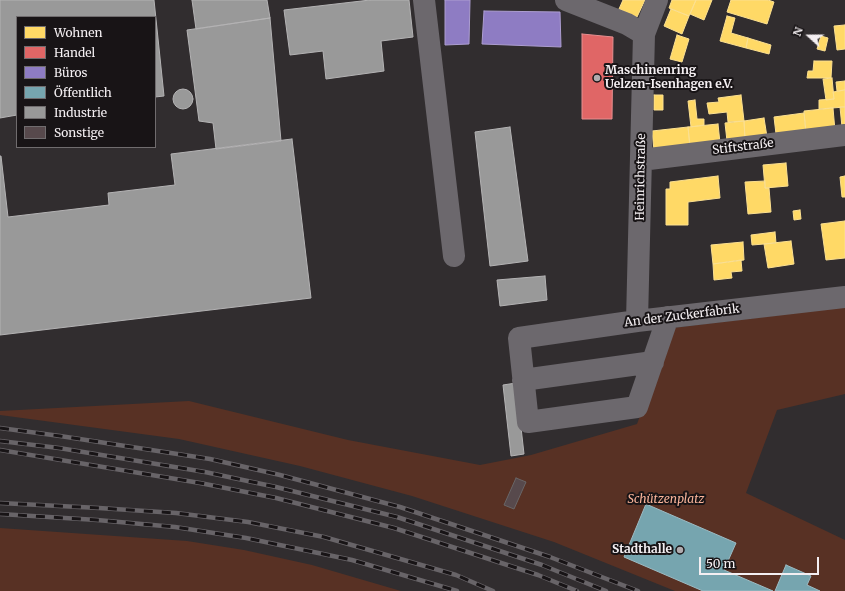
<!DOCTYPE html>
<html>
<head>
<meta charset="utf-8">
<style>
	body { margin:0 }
	#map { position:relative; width:845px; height:591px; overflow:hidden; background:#312d2f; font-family:Merriweather,serif }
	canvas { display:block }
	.legend { position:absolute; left:16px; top:16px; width:140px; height:132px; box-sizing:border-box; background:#181416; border:1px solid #706c6e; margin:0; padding:5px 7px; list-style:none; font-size:12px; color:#f4eff2 }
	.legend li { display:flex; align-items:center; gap:8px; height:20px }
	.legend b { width:20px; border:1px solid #706c6e }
	.north { position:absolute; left:789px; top:16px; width:40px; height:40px; -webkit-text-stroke:3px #181416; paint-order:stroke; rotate:291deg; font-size:11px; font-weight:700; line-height:16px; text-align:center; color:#f4eff2 }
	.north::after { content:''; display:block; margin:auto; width:14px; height:18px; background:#f4eff2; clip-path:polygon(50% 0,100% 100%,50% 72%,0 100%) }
	.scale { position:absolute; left:699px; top:557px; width:120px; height:18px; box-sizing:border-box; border:2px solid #f4eff2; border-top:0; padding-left:5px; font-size:12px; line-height:14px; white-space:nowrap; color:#f4eff2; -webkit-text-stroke:3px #181416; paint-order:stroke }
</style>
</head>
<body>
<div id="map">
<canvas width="845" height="591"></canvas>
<ul class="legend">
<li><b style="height:11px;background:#ffd966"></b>Wohnen</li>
<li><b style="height:11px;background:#e06666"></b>Handel</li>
<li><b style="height:11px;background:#8e7cc3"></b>Büros</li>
<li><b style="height:11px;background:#76a5af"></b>Öffentlich</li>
<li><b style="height:11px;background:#999"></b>Industrie</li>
<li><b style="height:11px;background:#57494c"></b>Sonstige</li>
</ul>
<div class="north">N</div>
<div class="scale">50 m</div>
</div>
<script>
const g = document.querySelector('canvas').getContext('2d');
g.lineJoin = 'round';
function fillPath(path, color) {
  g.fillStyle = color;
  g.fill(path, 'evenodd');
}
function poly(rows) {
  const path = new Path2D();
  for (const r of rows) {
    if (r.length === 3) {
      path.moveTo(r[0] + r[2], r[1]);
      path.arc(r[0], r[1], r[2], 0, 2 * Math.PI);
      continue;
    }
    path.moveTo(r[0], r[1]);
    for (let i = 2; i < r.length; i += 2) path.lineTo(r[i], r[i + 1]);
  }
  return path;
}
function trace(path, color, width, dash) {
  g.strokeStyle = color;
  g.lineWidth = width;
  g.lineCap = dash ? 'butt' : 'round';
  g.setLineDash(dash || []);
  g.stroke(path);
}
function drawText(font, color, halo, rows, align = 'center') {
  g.font = font + ' Merriweather,serif';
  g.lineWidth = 4;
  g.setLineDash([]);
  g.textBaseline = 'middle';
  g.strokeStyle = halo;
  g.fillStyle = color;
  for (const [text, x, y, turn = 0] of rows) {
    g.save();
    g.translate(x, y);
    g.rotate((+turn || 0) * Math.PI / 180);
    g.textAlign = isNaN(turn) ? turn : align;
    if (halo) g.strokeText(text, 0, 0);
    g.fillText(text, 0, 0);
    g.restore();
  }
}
const green = poly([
	[845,307,845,394,777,410,746,493,845,540,845,591,675,591,554,542,412,496,300,466,179,439,0,415,0,411,189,401,348,440,480,465,531,455,637,424,672,328],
	[0,528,187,541,244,550,312,565,401,591,0,591]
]);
const homes = poly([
	[623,0,645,0,637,17,619,9,623,0],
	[672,0,696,0,689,16,669,8,672,0],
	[696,0,712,0,704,20,690,14,696,0],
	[731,0,768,0,774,2,767,24,727,12,731,0],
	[671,9,689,16,682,34,664,26,671,9],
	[727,16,735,18,731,33,748,38,746,48,720,41,727,16],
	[845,25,845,49,837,50,834,26,845,25],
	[677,35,689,39,682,62,670,59,677,35],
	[821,36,828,38,825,51,817,49,821,36],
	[748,38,771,45,769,54,746,48,748,38],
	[814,61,832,61,831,78,807,78,808,71,813,71,814,61],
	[832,78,834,99,826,100,823,79,832,78],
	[845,81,845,90,837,91,836,82,845,81],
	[845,90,845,107,819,109,819,100,834,99,833,92,845,90],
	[654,95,663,95,663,110,654,110,654,95],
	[741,95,744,121,728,122,727,112,709,114,707,103,719,102,718,98,741,95],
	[695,100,697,119,704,119,704,125,691,127,688,101,695,100],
	[840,107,845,107,845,126,842,127,840,107],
	[833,108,835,131,806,135,804,111,833,108],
	[804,113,806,131,776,134,774,117,804,113],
	[764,118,767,137,745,139,744,121,764,118],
	[744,121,745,139,727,141,725,123,744,121],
	[718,124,720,143,690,147,688,127,718,124],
	[688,127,690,147,654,150,652,131,688,127],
	[786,163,788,186,765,188,763,165,786,163],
	[718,176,720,198,688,202,688,225,666,225,666,189,670,189,670,182,718,176],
	[845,176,845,197,842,197,840,177,845,176],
	[765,181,765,188,769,188,771,212,748,214,745,182,765,181],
	[800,210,801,219,794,220,793,211,800,210],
	[845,221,845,258,826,260,821,224,845,221],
	[775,232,776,243,752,245,751,235,775,232],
	[791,241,794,264,768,268,764,244,791,241],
	[743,242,744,260,713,264,711,245,743,242],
	[741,260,742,271,731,272,732,278,714,280,713,264,741,260]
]);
const shops = poly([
	[582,34,613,37,612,119,582,119,582,34]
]);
const offices = poly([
	[445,0,470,0,469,44,445,45,445,0],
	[484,11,560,12,561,47,482,44,484,11]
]);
const public = poly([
	[646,504,736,543,724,570,773,591,703,591,624,557,646,504],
	[786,565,811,576,807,585,820,591,775,591,786,565]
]);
const industry = poly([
	[0,0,154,0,164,96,155,97,155,17,17,17,17,115,0,118,0,0],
	[192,0,267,0,270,18,196,29,192,0],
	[370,0,409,0,413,37,381,41,384,71,326,79,323,51,290,55,284,10,370,0],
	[270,18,281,141,216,149,213,123,199,121,187,30,270,18],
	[183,99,10],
	[510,127,528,261,490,266,475,132,510,127],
	[292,139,311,298,0,335,0,156,1,156,8,217,109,205,108,193,175,185,171,154,292,139],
	[545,276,547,300,500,306,497,280,545,276],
	[516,383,524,454,511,456,503,385,516,383]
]);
const building = poly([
	[516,478,526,482,514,509,504,505,516,478]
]);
const minor = poly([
	[424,0,454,256],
	[566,0,627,24,644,34,637,321],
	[644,34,657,0],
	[641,160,845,135],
	[668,317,637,407,528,422,519,338,637,321,845,297],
	[523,380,653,362]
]);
const rail = poly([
	[0,428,60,436,210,459,280,475,400,507,550,557,638,591],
	[0,441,59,448,205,472,276,487,397,517,542,565,606,591],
	[0,450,200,483,276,498,394,528,538,575,577,591],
	[0,503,99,508,176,513,248,522,324,537,456,575,493,591],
	[0,514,97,520,175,527,246,538,352,560,457,591]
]);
const markers = [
	[597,78,4,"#b0abae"],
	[680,550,4,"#b0abae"]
];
const poiNames = [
	["Maschinenring",605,71],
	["Uelzen-Isenhagen e.V.",605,85],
	["Stadthalle",672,550,"right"]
];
const streetNames = [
	["Stiftstraße",743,147,-7],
	["Heinrichstraße",641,177,-89],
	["An der Zuckerfabrik",682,316,-7]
];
const parkNames = [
	["Schützenplatz",666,500]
];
fillPath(green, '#583124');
fillPath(homes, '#ffd966');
trace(homes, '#fce090', 1);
fillPath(shops, '#e06666');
trace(shops, '#e68f90', 1);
fillPath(offices, '#8e7cc3');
trace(offices, '#ad9ed1', 1);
fillPath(public, '#76a5af');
trace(public, '#9cbbc3', 1);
fillPath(industry, '#999');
trace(industry, '#b4b3b4', 1);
fillPath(building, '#57494c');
trace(building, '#696667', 1);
trace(minor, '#6c686d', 22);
trace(rail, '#686468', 4.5);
trace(rail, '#181416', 3, [9]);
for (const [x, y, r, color] of markers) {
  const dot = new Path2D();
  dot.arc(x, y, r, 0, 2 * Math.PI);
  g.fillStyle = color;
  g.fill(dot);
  trace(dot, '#181416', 1.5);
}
drawText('bold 12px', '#f4eff2', '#181416', poiNames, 'left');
drawText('12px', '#f4eff2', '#181416', streetNames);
drawText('italic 12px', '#f8b399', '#181416', parkNames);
</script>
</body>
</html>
